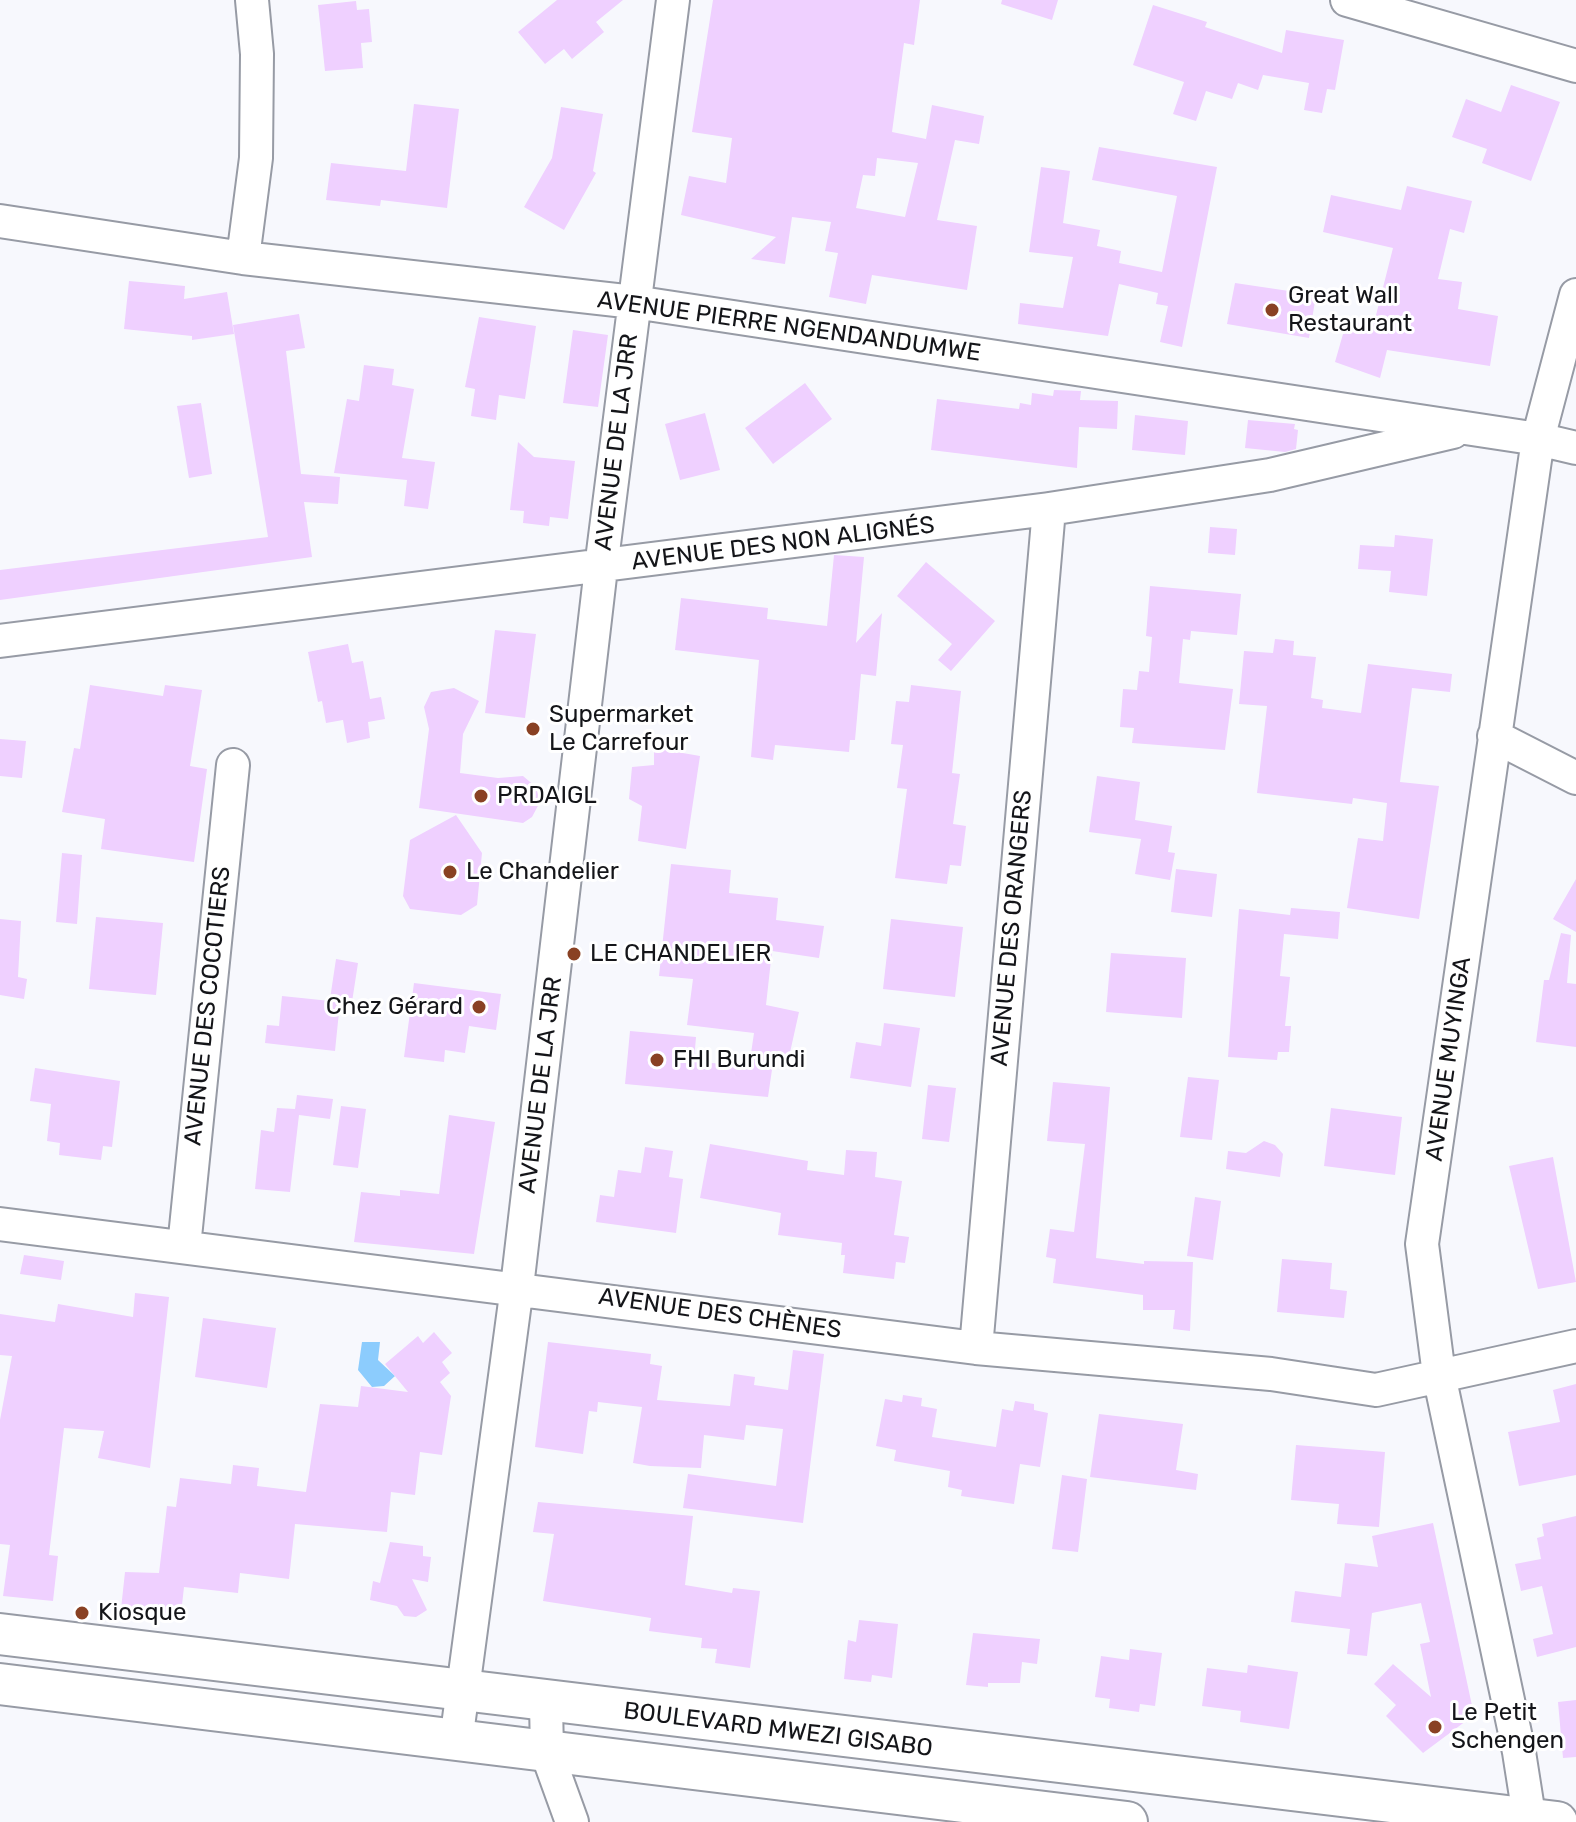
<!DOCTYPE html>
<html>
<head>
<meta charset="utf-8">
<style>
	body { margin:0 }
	canvas { display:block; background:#f7f8fd }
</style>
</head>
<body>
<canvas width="1576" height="1822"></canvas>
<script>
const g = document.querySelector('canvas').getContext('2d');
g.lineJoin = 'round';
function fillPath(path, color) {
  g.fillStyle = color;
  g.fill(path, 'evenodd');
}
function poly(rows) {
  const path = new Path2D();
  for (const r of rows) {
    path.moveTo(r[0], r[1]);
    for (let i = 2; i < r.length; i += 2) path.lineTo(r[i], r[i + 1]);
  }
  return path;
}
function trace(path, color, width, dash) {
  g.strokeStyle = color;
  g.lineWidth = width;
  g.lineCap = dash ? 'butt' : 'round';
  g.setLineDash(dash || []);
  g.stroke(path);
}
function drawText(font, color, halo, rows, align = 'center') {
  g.font = font + ' Rubik,sans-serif';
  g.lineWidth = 6;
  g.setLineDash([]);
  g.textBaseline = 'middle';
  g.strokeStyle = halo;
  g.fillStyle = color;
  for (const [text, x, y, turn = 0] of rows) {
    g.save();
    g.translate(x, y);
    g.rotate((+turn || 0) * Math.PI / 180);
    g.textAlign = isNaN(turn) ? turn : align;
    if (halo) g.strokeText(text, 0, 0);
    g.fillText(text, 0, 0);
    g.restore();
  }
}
const water = poly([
	[362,1342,380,1342,378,1360,395,1376,384,1386,372,1387,358,1370]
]);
const building = poly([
	[557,0,623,0,596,22,604,32,572,59,564,49,545,64,518,32],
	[713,0,920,0,914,45,904,43,892,132,926,139,932,105,984,116,979,144,955,140,937,220,977,226,967,290,872,275,866,304,829,297,838,253,825,251,831,222,792,217,785,264,751,259,776,237,681,215,689,176,726,183,732,138,692,132],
	[877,158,918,163,905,217,856,208,863,175,875,176],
	[1002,0,1058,0,1052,20,1001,4],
	[356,1,357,10,369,9,372,42,361,43,363,68,325,71,318,5],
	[1153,5,1207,22,1205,27,1282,53,1286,30,1344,40,1335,90,1327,89,1322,113,1304,110,1309,83,1263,75,1258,90,1238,83,1232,99,1206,91,1196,121,1173,114,1184,82,1133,65],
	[1511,85,1560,102,1531,181,1482,163,1487,149,1452,137,1466,99,1501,112],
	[414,104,459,109,447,208,381,200,380,206,326,200,331,163,406,171],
	[561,107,603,114,593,171,596,173,564,230,524,207,552,158],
	[1099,147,1217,167,1182,347,1160,342,1168,306,1156,304,1158,293,1119,284,1108,336,1018,324,1020,303,1063,308,1073,257,1029,252,1041,167,1070,171,1063,223,1100,230,1097,246,1121,251,1119,263,1162,272,1177,196,1092,180],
	[1407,186,1472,201,1464,233,1450,229,1438,279,1462,282,1458,309,1498,316,1490,366,1387,350,1380,378,1335,362,1347,320,1373,327,1393,248,1323,232,1331,195,1401,210],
	[129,281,185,286,184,299,227,292,234,334,192,340,192,336,124,329],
	[1235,283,1316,295,1309,338,1227,324],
	[299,314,305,348,286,351,301,474,340,477,338,504,304,502,312,557,0,600,0,570,268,537,233,325],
	[479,317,536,326,525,399,499,395,496,420,471,416,475,389,465,387],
	[573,330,608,335,598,407,563,403],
	[364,365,394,369,392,385,414,389,402,458,435,462,428,509,404,506,407,480,334,473,347,399,359,401],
	[805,383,832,419,773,464,745,428],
	[1054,390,1081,391,1080,400,1118,401,1117,429,1079,427,1077,468,931,450,937,399,1019,409,1020,403,1031,405,1032,393,1053,396],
	[201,403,212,474,189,478,177,406],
	[705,413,720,470,680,480,665,424],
	[1135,415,1188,421,1185,455,1132,450],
	[1248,420,1295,424,1294,429,1298,430,1296,449,1285,452,1245,448],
	[518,442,534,457,575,461,568,519,550,517,549,526,523,523,524,511,510,510],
	[1210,527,1237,529,1235,555,1208,553],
	[1395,535,1433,539,1427,596,1389,592,1391,571,1358,569,1360,545,1394,547],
	[834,555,864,557,856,643,882,613,876,676,861,674,855,740,850,740,849,752,775,745,773,760,751,757,759,660,675,650,681,598,768,608,767,619,827,626],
	[926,562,995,621,951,671,938,660,952,644,897,596],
	[1150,586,1241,594,1237,635,1191,631,1190,640,1183,639,1179,683,1233,689,1225,750,1132,743,1134,728,1120,727,1123,689,1137,690,1139,671,1149,672,1152,637,1146,636],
	[495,630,536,634,525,718,485,713],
	[1275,639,1294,641,1293,655,1316,657,1311,698,1323,700,1322,708,1361,713,1368,664,1452,674,1450,692,1412,688,1400,782,1439,786,1419,919,1347,908,1358,838,1383,841,1387,803,1353,798,1352,804,1257,793,1267,706,1239,704,1244,651,1273,653],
	[348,644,352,663,363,661,370,699,381,697,385,719,368,722,370,738,347,743,343,720,326,723,322,701,318,702,308,652],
	[90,685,163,696,165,685,202,690,190,766,207,769,194,862,101,849,105,819,62,812,74,748,80,749],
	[911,685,961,691,952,773,960,774,953,824,966,826,961,866,950,865,947,884,895,878,907,789,897,788,903,745,891,744,896,701,909,702],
	[454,688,479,701,463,734,460,773,498,778,523,776,536,787,540,802,532,817,523,823,419,808,429,729,424,707,431,692],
	[0,739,26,741,22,778,0,776],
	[654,748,700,756,686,849,638,841,642,806,629,799,632,767,654,765],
	[1097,776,1140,782,1135,820,1172,826,1168,852,1175,853,1170,880,1135,874,1141,839,1089,832],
	[456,815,482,853,477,905,461,915,410,909,403,896,410,840],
	[62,853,82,855,77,924,56,922],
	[671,864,731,870,729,893,778,898,776,920,824,926,819,958,772,951,766,1005,799,1012,789,1057,774,1056,768,1097,625,1084,630,1031,696,1037,694,1061,749,1067,754,1033,687,1025,693,979,659,976],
	[1176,869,1217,874,1212,917,1171,912],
	[1576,879,1576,932,1553,919],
	[1291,908,1340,912,1338,939,1284,934,1280,976,1290,977,1285,1026,1291,1026,1289,1052,1278,1052,1277,1060,1228,1057,1239,909,1290,915],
	[96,917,163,923,156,995,89,989],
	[0,919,21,921,18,977,27,979,24,999,0,995],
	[891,919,963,927,955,997,883,989],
	[1561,933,1571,935,1567,983,1576,984,1576,1047,1536,1042,1544,980,1549,980],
	[1111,953,1186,958,1182,1018,1106,1012],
	[336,959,358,963,352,1002,330,999],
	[414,983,501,994,496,1030,469,1026,465,1053,445,1050,444,1062,404,1057],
	[282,996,340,1002,335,1051,265,1043,267,1025,279,1026],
	[884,1023,920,1028,911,1087,850,1078,856,1042,881,1046],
	[35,1068,120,1081,112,1147,103,1146,101,1160,59,1155,60,1143,47,1141,51,1104,30,1101],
	[1188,1077,1219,1080,1212,1140,1180,1137],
	[1053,1082,1110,1087,1096,1258,1144,1264,1144,1261,1193,1262,1190,1331,1173,1329,1175,1310,1143,1310,1143,1295,1053,1283,1056,1259,1046,1257,1050,1229,1074,1232,1085,1144,1047,1141],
	[928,1085,956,1088,949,1142,922,1139],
	[297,1095,333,1099,330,1119,299,1115,290,1192,255,1189,261,1130,274,1132,277,1108,295,1109],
	[341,1106,366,1109,358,1168,333,1165],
	[1331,1108,1402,1117,1395,1175,1324,1166],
	[449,1115,495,1122,474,1254,354,1242,361,1192,400,1196,400,1190,439,1194],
	[1264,1141,1275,1145,1283,1154,1280,1177,1226,1169,1228,1151,1246,1153],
	[710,1144,808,1161,807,1170,844,1175,846,1150,877,1152,875,1177,902,1181,894,1235,909,1237,905,1263,896,1262,894,1279,843,1273,845,1255,841,1255,842,1243,778,1235,781,1213,700,1198],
	[645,1147,673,1151,669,1177,683,1179,676,1233,596,1222,600,1195,614,1197,618,1170,641,1173],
	[1553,1157,1576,1282,1538,1289,1509,1166],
	[1195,1197,1221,1201,1213,1260,1187,1256],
	[24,1255,64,1261,61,1280,20,1274],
	[1282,1259,1332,1263,1330,1289,1347,1291,1344,1318,1277,1312],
	[135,1293,169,1297,150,1468,98,1458,104,1431,64,1428,49,1555,58,1556,53,1601,3,1596,10,1545,0,1544,0,1420,12,1356,0,1355,0,1314,55,1322,58,1304,133,1317],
	[203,1318,276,1328,267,1388,195,1377],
	[434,1332,452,1353,442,1362,450,1373,440,1382,451,1396,442,1455,420,1452,415,1495,391,1492,387,1532,295,1524,289,1579,240,1573,238,1593,184,1587,181,1614,121,1609,125,1572,159,1573,167,1506,176,1507,180,1478,231,1484,233,1465,259,1468,257,1486,306,1492,320,1404,358,1407,361,1386,408,1392,385,1364,418,1336,423,1343],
	[548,1342,651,1354,650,1364,662,1366,657,1400,730,1406,734,1374,755,1377,754,1385,788,1390,793,1350,824,1354,803,1523,683,1508,688,1474,776,1486,783,1429,746,1425,744,1440,704,1435,701,1468,650,1466,633,1463,642,1407,598,1402,597,1412,589,1411,583,1454,535,1447],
	[1576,1384,1576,1475,1519,1486,1508,1432,1560,1422,1553,1390],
	[903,1395,922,1398,921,1406,937,1409,932,1437,996,1447,1002,1409,1013,1411,1015,1401,1034,1404,1034,1410,1048,1413,1040,1467,1020,1464,1014,1504,961,1496,962,1490,948,1487,950,1471,894,1461,896,1450,876,1446,885,1399,902,1402],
	[1099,1414,1183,1424,1176,1470,1198,1474,1196,1490,1090,1477],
	[1296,1445,1385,1452,1379,1527,1337,1524,1339,1504,1291,1500],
	[1062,1475,1087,1479,1078,1552,1052,1549],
	[538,1502,693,1516,685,1585,732,1593,733,1588,760,1591,750,1668,715,1663,717,1649,701,1648,702,1638,649,1631,651,1618,543,1601,554,1534,533,1532],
	[1576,1516,1576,1647,1537,1657,1533,1639,1553,1634,1542,1586,1521,1591,1515,1564,1541,1559,1537,1538,1544,1536,1542,1524],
	[1433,1523,1474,1715,1423,1753,1386,1716,1396,1705,1374,1684,1393,1664,1431,1697,1420,1644,1430,1642,1421,1603,1372,1613,1367,1656,1347,1654,1350,1629,1291,1622,1295,1591,1341,1597,1345,1563,1378,1567,1372,1536],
	[390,1542,423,1546,423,1556,431,1557,428,1582,412,1579,427,1610,416,1617,404,1616,397,1606,370,1600,373,1581,380,1583],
	[859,1620,898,1624,892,1678,872,1675,871,1682,844,1679,848,1640,856,1642],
	[973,1633,1040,1639,1037,1664,1022,1662,1020,1683,988,1683,988,1687,966,1685],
	[1130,1649,1162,1653,1155,1706,1140,1704,1139,1712,1109,1708,1110,1699,1095,1697,1101,1656,1129,1660],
	[1248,1665,1298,1672,1289,1729,1240,1722,1241,1711,1202,1706,1207,1668,1247,1673],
	[1576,1700,1576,1757,1563,1758,1558,1702]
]);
const minor = poly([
	[1347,0,1576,66],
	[0,221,243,258,634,302,1538,439,1576,448],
	[243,258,256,158,257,54,252,0],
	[0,641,1049,509,1270,475,1453,432],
	[1494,736,1576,778],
	[0,1224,976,1348,1271,1374,1376,1390,1576,1346],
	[184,1247,233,765],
	[976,1348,1049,509],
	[546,1703,547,1753,572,1822],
	[456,1741,517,1287,601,568,673,0],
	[1530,1822,1519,1752,1439,1375,1422,1244,1538,439,1576,295]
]);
const major = poly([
	[0,1634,1557,1822],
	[0,1684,1127,1822]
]);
const markers = [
	[1272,310,8,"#894123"],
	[533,729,8,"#894123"],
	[481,796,8,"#894123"],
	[450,872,8,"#894123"],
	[574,954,8,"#894123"],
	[479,1007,8,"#894123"],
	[657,1060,8,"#894123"],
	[82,1613,8,"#894123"],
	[1435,1727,8,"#894123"]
];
const poiNames = [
	["Great Wall",1288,296],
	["Restaurant",1288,324],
	["Supermarket",549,715],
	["Le Carrefour",549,743],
	["PRDAIGL",497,796],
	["Le Chandelier",466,872],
	["LE CHANDELIER",590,954],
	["Chez Gérard",463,1007,"right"],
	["FHI Burundi",673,1060],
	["Kiosque",98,1613],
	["Le Petit",1451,1713],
	["Schengen",1451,1741]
];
const streetNames = [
	["AVENUE PIERRE NGENDANDUMWE",789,327,8],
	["AVENUE DE LA JRR",617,442,-83],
	["AVENUE DES NON ALIGNÉS",783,544,-7],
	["AVENUE DES ORANGERS",1012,928,-85],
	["AVENUE DES COCOTIERS",208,1006,-84],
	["AVENUE MUYINGA",1449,1059,-82],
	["AVENUE DE LA JRR",541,1085,-83],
	["AVENUE DES CHÈNES",720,1314,8],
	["BOULEVARD MWEZI GISABO",778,1730,7]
];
fillPath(water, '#8cccfd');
fillPath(building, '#efd0ff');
trace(minor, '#979ba5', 36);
trace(major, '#979ba5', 44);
trace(minor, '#fff', 32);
trace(major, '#fff', 40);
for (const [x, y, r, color] of markers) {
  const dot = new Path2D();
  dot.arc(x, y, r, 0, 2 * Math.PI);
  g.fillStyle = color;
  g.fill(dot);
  trace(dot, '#fff', 3);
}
drawText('24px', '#141519', '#fff', poiNames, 'left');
drawText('24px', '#141519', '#fff', streetNames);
</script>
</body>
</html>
